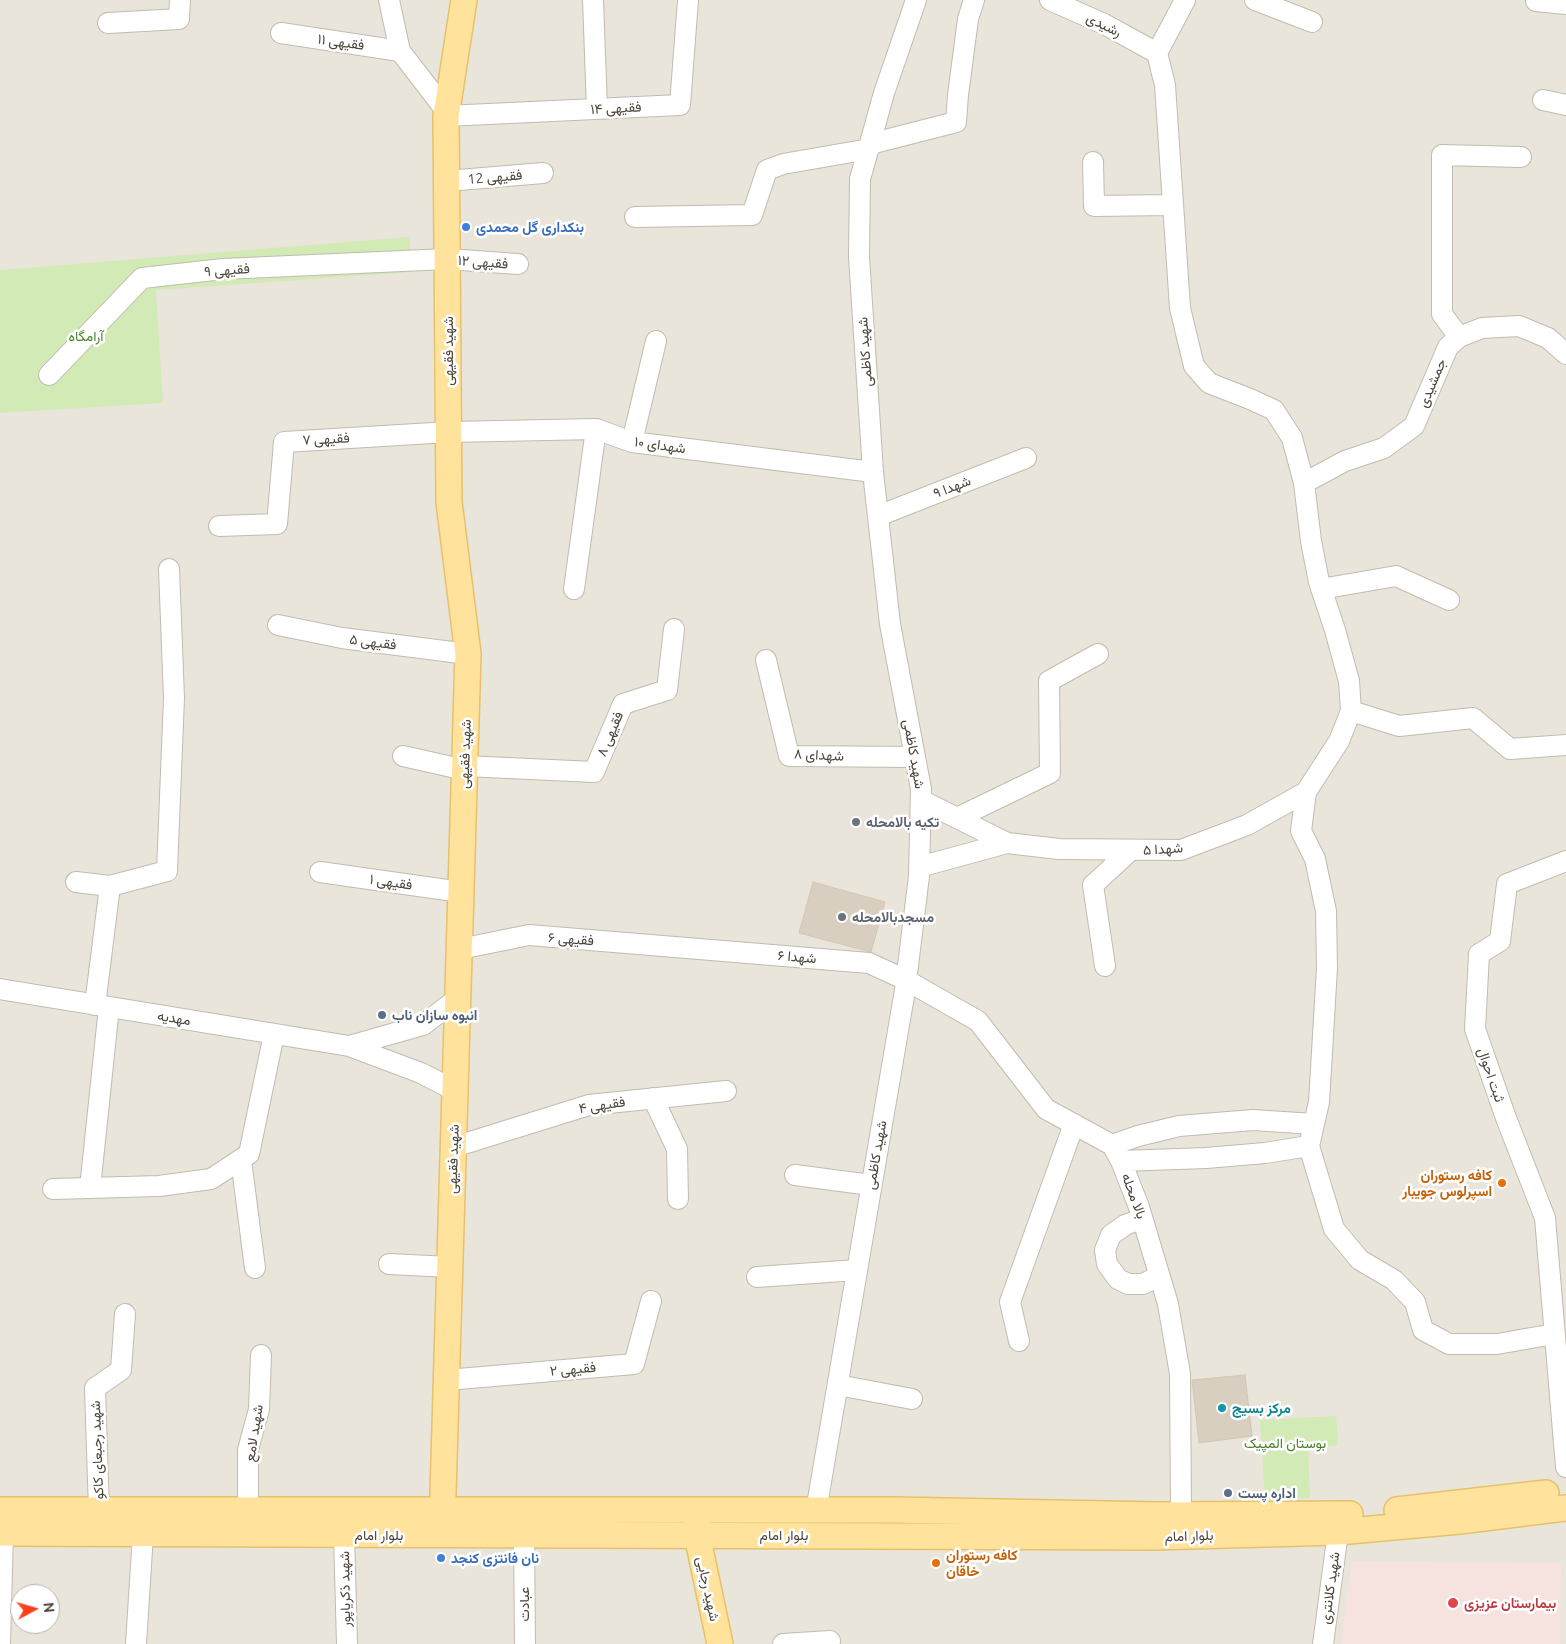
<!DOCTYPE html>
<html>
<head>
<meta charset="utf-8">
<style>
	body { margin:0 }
	#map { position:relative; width:1566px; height:1644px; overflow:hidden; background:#f6f3ec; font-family:Ubuntu,sans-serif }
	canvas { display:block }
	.north { position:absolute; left:10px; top:1584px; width:50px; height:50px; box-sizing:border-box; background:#fff; border:1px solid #b7b4b0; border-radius:50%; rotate:84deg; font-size:14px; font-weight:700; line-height:20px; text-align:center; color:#4b4439 }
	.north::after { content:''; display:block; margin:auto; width:18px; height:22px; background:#fc3f1d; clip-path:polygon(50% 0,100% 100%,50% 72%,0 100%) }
</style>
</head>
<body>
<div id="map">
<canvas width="1566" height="1644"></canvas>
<div class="north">N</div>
</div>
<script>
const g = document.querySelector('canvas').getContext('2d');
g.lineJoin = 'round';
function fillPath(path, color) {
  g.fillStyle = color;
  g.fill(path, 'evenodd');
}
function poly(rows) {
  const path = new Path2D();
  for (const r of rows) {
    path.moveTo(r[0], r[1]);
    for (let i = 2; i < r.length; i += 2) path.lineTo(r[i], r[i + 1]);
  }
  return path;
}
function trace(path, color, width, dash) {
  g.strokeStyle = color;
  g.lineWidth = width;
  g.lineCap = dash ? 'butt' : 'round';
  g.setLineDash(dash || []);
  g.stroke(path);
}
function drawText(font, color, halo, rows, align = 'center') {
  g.font = font + ' Ubuntu,Vazirmatn,sans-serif';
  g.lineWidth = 5;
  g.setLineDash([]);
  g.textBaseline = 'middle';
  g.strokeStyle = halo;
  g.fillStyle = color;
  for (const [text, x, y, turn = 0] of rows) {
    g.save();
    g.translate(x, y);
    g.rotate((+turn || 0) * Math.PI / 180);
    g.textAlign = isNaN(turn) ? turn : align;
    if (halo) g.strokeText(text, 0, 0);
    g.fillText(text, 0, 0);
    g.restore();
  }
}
const residential = poly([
	[0,0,1566,0,1566,1644,0,1644],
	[20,1594,50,1594,50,1624,20,1624]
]);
const medical = poly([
	[1352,1561,1561,1563,1560,1644,1341,1644]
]);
const green = poly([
	[409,237,413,272,156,290,163,403,0,413,0,270],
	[1336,1416,1338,1445,1308,1448,1310,1498,1265,1500,1260,1420]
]);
const building = poly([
	[813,882,885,902,871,952,799,933,813,882],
	[1245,1375,1252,1436,1199,1443,1192,1380,1245,1375]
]);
const minor = poly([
	[389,0,400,51,447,112],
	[593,0,597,109],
	[1050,0,1104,24,1157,53],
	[1185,0,1157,53,1165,85,1180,308,1194,366,1209,383,1250,399,1274,410,1292,438,1304,483,1311,541,1319,582,1335,630,1349,681,1351,711,1339,741,1306,792,1301,831,1315,859,1326,911,1327,968,1319,1102,1309,1146,1334,1229,1360,1260,1394,1280,1415,1302,1423,1330,1449,1344,1497,1344,1554,1334],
	[1255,0,1312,22],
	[1536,0,1536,1,1566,4],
	[108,23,179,19,180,0],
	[281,33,400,51],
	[1543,100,1566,105],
	[446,116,680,105,688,0],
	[870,144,956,122,958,95,968,19,974,0],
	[1093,162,1094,206,1172,205],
	[447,181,543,173],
	[635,217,752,215,767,170,783,164,869,149],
	[1459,337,1442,314,1442,155,1521,157],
	[49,375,142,278,223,269,447,259,518,264],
	[632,442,656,341],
	[1304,483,1345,461,1384,448,1414,426,1448,347,1459,337,1482,328,1519,326,1548,338,1566,354],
	[878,516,1026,458],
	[219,526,277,524,284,442,449,432,596,429,632,442,873,472],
	[574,589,596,429],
	[1321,589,1396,576,1449,600],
	[278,625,342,638,468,654],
	[766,660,789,756,915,757],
	[1351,711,1399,726,1473,718,1510,749,1566,745],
	[403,756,465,770],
	[465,766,594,772,623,704,667,690,674,629],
	[921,800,1007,843],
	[957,818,1050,773,1049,681,1098,654],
	[1566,861,1507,884,1500,941,1479,954,1475,1029,1506,1118,1545,1218,1566,1467],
	[919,867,1007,843,1059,849,1181,850,1247,825,1306,792],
	[320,872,461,892],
	[76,882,110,886],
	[460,949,529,935,869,963,906,980,978,1021,1046,1109,1112,1145,1121,1161,1139,1207,1168,1304,1180,1374,1181,1515],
	[1105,966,1093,885,1131,850],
	[0,989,349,1046,421,1073,456,1091],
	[95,1005,110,886,167,871,174,698,169,569],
	[349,1046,423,1025,458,998],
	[653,1098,677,1149,678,1199],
	[1112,1145,1138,1136,1179,1126,1253,1120,1314,1124],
	[454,1147,589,1105,726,1091],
	[241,1160,255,1268],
	[1121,1161,1206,1158,1265,1153,1309,1146],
	[795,1175,871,1185],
	[90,1188,109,1007],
	[53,1189,159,1186,211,1179,249,1154,274,1034],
	[1143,1220,1133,1222,1125,1225,1111,1235,1105,1250,1107,1264,1118,1279,1128,1284,1143,1284,1159,1276],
	[389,1264,450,1267],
	[757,1277,857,1270],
	[1019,1341,1010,1302,1074,1124],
	[447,1380,634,1364,651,1301],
	[838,1385,912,1399],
	[99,1511,95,1388,121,1370,125,1314],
	[248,1511,248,1450,259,1409,261,1355],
	[816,1511,905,990,919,876,921,789,890,624,873,472,859,257,860,179,884,93,916,0],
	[344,1535,347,1644],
	[524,1535,525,1644],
	[0,1644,3,1533],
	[136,1644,143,1534],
	[783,1644,830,1641],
	[1323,1644,1338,1532]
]);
const major = poly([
	[0,1510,894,1510,1158,1515,1350,1514],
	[1397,1510,1546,1493],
	[698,1518,697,1535,720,1644],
	[442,1527,468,654,449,502,446,116,464,0],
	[0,1533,1155,1537,1338,1532,1460,1521,1566,1508]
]);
const markers = [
	[466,227,5,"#3f7fe0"],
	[856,822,5,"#6b7280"],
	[842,917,5,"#6b7280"],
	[382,1015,5,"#5c6f8a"],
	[1502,1183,5,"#e8710a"],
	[1222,1408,5,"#0f9aa8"],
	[1228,1493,5,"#5c6f8a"],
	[441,1558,5,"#3f7fe0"],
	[936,1563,5,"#e8710a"],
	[1453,1603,6,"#e0444e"]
];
const streetNames = [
	["رشیدی",1104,25,26],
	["فقیهی ۱۱",341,42,8],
	["فقیهی ۱۴",616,108,-3],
	["فقیهی 12",495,177,-5],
	["فقیهی ۱۲",483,262,4],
	["فقیهی ۹",227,270,-4],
	["شهید فقیهی",448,351,-90],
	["شهید کاظمی",865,352,-94],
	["جمشیدی",1432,383,-67],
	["فقیهی ۷",326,439,-3],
	["شهدای ۱۰",660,445,8],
	["شهدا ۹",952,487,-21],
	["فقیهی ۵",373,642,7],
	["فقیهی ۸",610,734,-67],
	["شهید فقیهی",465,754,-88],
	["شهید کاظمی",914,754,80],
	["شهدای ۸",819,755,3],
	["شهدا ۵",1163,849,-4],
	["فقیهی ۱",391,882,8],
	["فقیهی ۶",571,939,4],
	["شهدا ۶",797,957,5],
	["مهدیه",174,1018,9],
	["ثبت احوال",1491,1075,71],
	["فقیهی ۴",602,1105,-9],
	["شهید کاظمی",876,1155,-80],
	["شهید فقیهی",453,1159,-88],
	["بالا محله",1134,1196,70],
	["فقیهی ۲",573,1369,-5],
	["شهید لامع",254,1433,-81],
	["شهید رجبعای کاکو",97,1450,-92],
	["بلوار امام",379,1535],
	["بلوار امام",784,1535],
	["بلوار امام",1189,1536,-2],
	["شهید کلانتری",1330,1588,-82],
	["شهید ذکریاپور",345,1589,-91],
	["شهید رجایی",708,1589,78],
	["عبادت",524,1604,-90]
];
const shopNames = [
	["بنکداری گل محمدی",476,227],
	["نان فانتزی کنجد",451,1558]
];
const parkNames = [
	["آرامگاه",86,336],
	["بوستان المپیک",1285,1443]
];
const worshipNames = [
	["تکیه بالامحله",866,822],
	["مسجدبالامحله",852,917]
];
const serviceNames = [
	["انبوه سازان ناب",392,1015],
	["اداره پست",1238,1493]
];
const foodNames = [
	["کافه رستوران",1492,1175],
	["اسپرلوس جویبار",1492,1191],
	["کافه رستوران",946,1555,"left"],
	["خاقان",946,1571,"left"]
];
const cultureNames = [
	["مرکز بسیج",1232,1408]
];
const healthNames = [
	["بیمارستان عزیزی",1464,1603]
];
fillPath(residential, '#eae5da');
fillPath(medical, '#f6e3e0');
fillPath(green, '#d2eab5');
fillPath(building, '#d8cfc1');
trace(building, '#d3c7b4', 1);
trace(minor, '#c2bbae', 22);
trace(major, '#e6c16a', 28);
trace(minor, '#fff', 20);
trace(major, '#ffe39c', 25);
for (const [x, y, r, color] of markers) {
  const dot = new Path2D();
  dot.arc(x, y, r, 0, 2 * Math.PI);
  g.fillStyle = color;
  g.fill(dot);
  trace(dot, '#fff', 2);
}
drawText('14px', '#4b4439', '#fff', streetNames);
drawText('bold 14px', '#366cbe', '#fff', shopNames, 'left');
drawText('14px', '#4a7f2a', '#fff', parkNames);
drawText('bold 14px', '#5b616d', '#fff', worshipNames, 'left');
drawText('bold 14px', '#4e5e75', '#fff', serviceNames, 'left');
drawText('bold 14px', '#c56008', '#fff', foodNames, 'right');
drawText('bold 14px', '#0d838f', '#fff', cultureNames, 'left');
drawText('bold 14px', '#be3a42', '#fff', healthNames, 'left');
</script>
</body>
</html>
